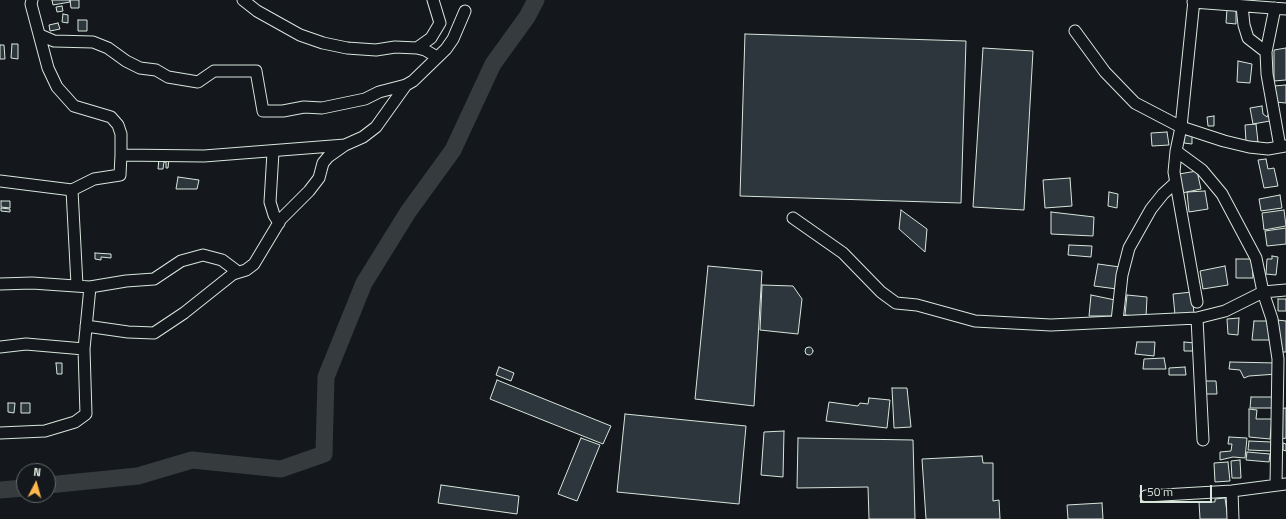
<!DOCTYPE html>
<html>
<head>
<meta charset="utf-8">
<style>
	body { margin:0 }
	#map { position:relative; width:1286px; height:519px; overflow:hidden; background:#14181c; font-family:"Titillium Web",sans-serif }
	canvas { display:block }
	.north { position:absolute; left:16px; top:463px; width:40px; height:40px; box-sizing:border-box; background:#14181c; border:1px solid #626a69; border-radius:50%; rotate:6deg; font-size:11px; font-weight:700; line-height:16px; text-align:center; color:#d8e6dc }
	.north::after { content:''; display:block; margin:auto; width:14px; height:18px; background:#ffb74d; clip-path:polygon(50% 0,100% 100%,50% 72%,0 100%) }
	.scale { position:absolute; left:1140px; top:485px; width:72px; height:18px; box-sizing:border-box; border:2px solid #d8e6dc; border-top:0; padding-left:5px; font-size:12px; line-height:14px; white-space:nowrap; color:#d8e6dc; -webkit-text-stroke:3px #14181c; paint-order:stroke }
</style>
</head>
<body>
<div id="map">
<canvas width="1286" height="519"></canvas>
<div class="north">N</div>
<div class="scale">50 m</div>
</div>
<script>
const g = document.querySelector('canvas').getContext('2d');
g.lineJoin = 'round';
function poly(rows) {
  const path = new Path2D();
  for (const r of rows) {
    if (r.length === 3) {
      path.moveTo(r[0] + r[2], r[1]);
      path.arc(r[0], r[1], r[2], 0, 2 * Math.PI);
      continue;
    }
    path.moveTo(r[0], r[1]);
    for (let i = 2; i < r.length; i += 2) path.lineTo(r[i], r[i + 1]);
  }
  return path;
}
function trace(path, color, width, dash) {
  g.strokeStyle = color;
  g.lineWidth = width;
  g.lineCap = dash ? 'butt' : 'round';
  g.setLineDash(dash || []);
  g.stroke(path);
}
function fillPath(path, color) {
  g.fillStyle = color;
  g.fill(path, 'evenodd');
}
const river = poly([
	[48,485,138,476,192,460,281,469,324,454,326,377,364,283,408,212,453,150,493,64,527,17,536,0],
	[0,490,24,488]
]);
const building = poly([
	[52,0,70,0,70,2,53,5,52,0],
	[70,0,79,0,79,8,71,8,70,0],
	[62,6,63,11,57,12,56,7,62,6],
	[1227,9,1236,10,1236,24,1226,23,1227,9],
	[63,14,68,15,68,23,62,22,63,14],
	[78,20,87,20,87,31,78,31,78,20],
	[58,23,60,29,50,31,49,25,58,23],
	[745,34,966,41,961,203,740,196,745,34],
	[12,44,18,44,18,59,11,58,12,44],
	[0,45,4,45,5,59,0,59,0,45],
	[983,48,1033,51,1024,210,973,207,983,48],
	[1286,48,1286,80,1274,81,1274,50,1286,48],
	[1238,61,1252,64,1250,83,1237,82,1238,61],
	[1286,85,1286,103,1275,102,1274,86,1286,85],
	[1262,106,1263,114,1267,117,1269,113,1270,121,1253,124,1250,108,1262,106],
	[1214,116,1214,126,1208,126,1207,117,1214,116],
	[1256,124,1258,142,1246,142,1245,125,1256,124],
	[1167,132,1169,145,1152,146,1151,133,1167,132],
	[1184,135,1192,135,1192,144,1184,143,1184,135],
	[159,158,169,159,168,168,166,168,166,162,164,162,163,169,158,169,159,158],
	[1266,159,1268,169,1274,168,1278,186,1264,188,1258,160,1266,159],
	[1197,171,1201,189,1182,193,1179,174,1197,171],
	[178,177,199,180,197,189,176,189,178,177],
	[1070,178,1072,206,1045,208,1043,180,1070,178],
	[1205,191,1208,209,1189,212,1187,192,1205,191],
	[1109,192,1118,194,1117,208,1108,206,1109,192],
	[1280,195,1282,208,1261,211,1259,199,1280,195],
	[1,201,10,201,10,208,1,207,1,201],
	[1,208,10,209,10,212,1,211,1,208],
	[901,210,927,229,925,252,899,229,901,210],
	[1284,210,1286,226,1264,230,1262,213,1284,210],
	[1051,212,1094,217,1093,236,1051,234,1051,212],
	[1286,228,1286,244,1267,246,1265,231,1286,228],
	[1069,245,1092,246,1091,257,1068,255,1069,245],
	[95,253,111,254,111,258,101,257,101,260,95,259,95,253],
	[1272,256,1278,257,1276,275,1266,274,1267,259,1272,259,1272,256],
	[1236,259,1252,259,1253,278,1236,278,1236,259],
	[1098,264,1120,267,1117,289,1094,286,1098,264],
	[708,266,762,271,754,406,695,399,708,266],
	[1225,266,1228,285,1203,289,1200,271,1225,266],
	[762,285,793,286,802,299,798,334,760,330,762,285],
	[1192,292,1194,314,1175,315,1173,294,1192,292],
	[1091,295,1115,300,1114,316,1089,316,1091,295],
	[1127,295,1147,297,1146,317,1125,315,1127,295],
	[1278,299,1286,299,1286,311,1278,311,1278,299],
	[1239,318,1238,335,1228,334,1227,319,1239,318],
	[1277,320,1286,321,1286,352,1278,352,1277,320],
	[1254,321,1272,321,1270,340,1252,340,1254,321],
	[1137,342,1155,342,1154,356,1135,354,1137,342],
	[1184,342,1195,343,1195,351,1184,351,1184,342],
	[809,351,4],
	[1164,358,1166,369,1143,369,1144,359,1164,358],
	[1230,362,1277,363,1277,374,1249,376,1244,378,1240,370,1229,369,1230,362],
	[56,363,62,363,62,374,57,374,56,363],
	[499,367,514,373,511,381,496,375,499,367],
	[1185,367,1186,375,1169,375,1169,368,1185,367],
	[497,380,611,426,603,444,490,399,497,380],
	[1202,381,1216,381,1217,394,1202,394,1202,381],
	[892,388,907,388,911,427,894,428,892,388],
	[1251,397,1273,397,1272,408,1250,408,1251,397],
	[869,398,890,400,887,428,826,421,829,402,858,406,860,403,868,404,869,398],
	[8,403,15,403,14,413,8,412,8,403],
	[21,403,30,403,30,413,21,413,21,403],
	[1286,408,1286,438,1280,439,1278,409,1286,408],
	[1249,409,1257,410,1256,419,1272,419,1270,439,1249,437,1249,409],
	[625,414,746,426,739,504,617,492,625,414],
	[784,431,783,477,761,475,764,432,784,431],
	[1229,437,1247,438,1245,458,1233,457,1220,460,1220,452,1231,451,1232,444,1228,444,1229,437],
	[581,438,600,445,577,501,558,494,581,438],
	[798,438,913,440,915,519,869,519,868,487,797,488,798,438],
	[1249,441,1271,442,1271,451,1248,450,1249,441],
	[1283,443,1286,444,1286,451,1283,450,1283,443],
	[1247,452,1270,454,1269,462,1246,460,1247,452],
	[982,456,983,463,993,463,993,501,999,500,1000,519,926,519,922,459,982,456],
	[1240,460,1241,478,1232,478,1231,461,1240,460],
	[1228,462,1230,481,1215,482,1214,463,1228,462],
	[441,485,519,496,517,514,438,503,441,485],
	[1225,498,1228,519,1200,519,1199,502,1215,502,1215,499,1225,498],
	[1102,503,1103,519,1068,519,1067,505,1102,503]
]);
const minor = poly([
	[32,0,31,4,48,68,57,87,74,106,111,117,118,125,121,134,121,155],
	[243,0,257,11,300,35,323,43,347,48,376,50,395,47,417,48,425,50,437,57],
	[1194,0,1181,127,1176,151,1174,172,1197,302],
	[1193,2,1286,9],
	[1242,6,1244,25,1248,38,1266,52],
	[1275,8,1266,52,1267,74,1280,147],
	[1075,31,1105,72,1135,103,1181,127,1224,141,1249,147,1268,149,1286,146],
	[40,35,54,41,93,42,108,48,126,61,140,68,156,70,168,77,198,82,214,71,256,71,263,111,283,111,304,107,322,108,365,99,379,92,406,85,413,81,446,49,453,39,465,11],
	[417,48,431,38,440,23,433,0],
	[1176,151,1202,170,1222,194,1256,258,1263,292,1272,319,1278,359,1276,485],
	[273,152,270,202,274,215,279,223],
	[0,181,72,190,94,179,120,175,121,155,204,156,345,145],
	[72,190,77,285],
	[793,218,843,253,881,292,896,303,917,305,975,321,1051,325,1197,318,1225,311,1263,292,1286,290],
	[0,284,32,283,90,287,126,281,154,279,181,261,203,255,222,260,238,272],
	[1197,318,1203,440],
	[1117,321,1122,275,1129,248,1151,209,1163,194,1175,183],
	[86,326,128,332,154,333,184,313,233,274,246,270,254,264,281,219,309,191,319,178,323,163,328,157,345,145,363,137,376,127,406,85],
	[0,347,26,344,84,349],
	[0,433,45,431,75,422,86,414,84,349,90,287],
	[1232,491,1233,519],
	[1146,496,1232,491,1286,484]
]);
trace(river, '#363b3e', 17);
fillPath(building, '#2c363c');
trace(building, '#d8e6dc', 1);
trace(minor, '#d8e6dc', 13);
trace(minor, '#14181c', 11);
</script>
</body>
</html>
